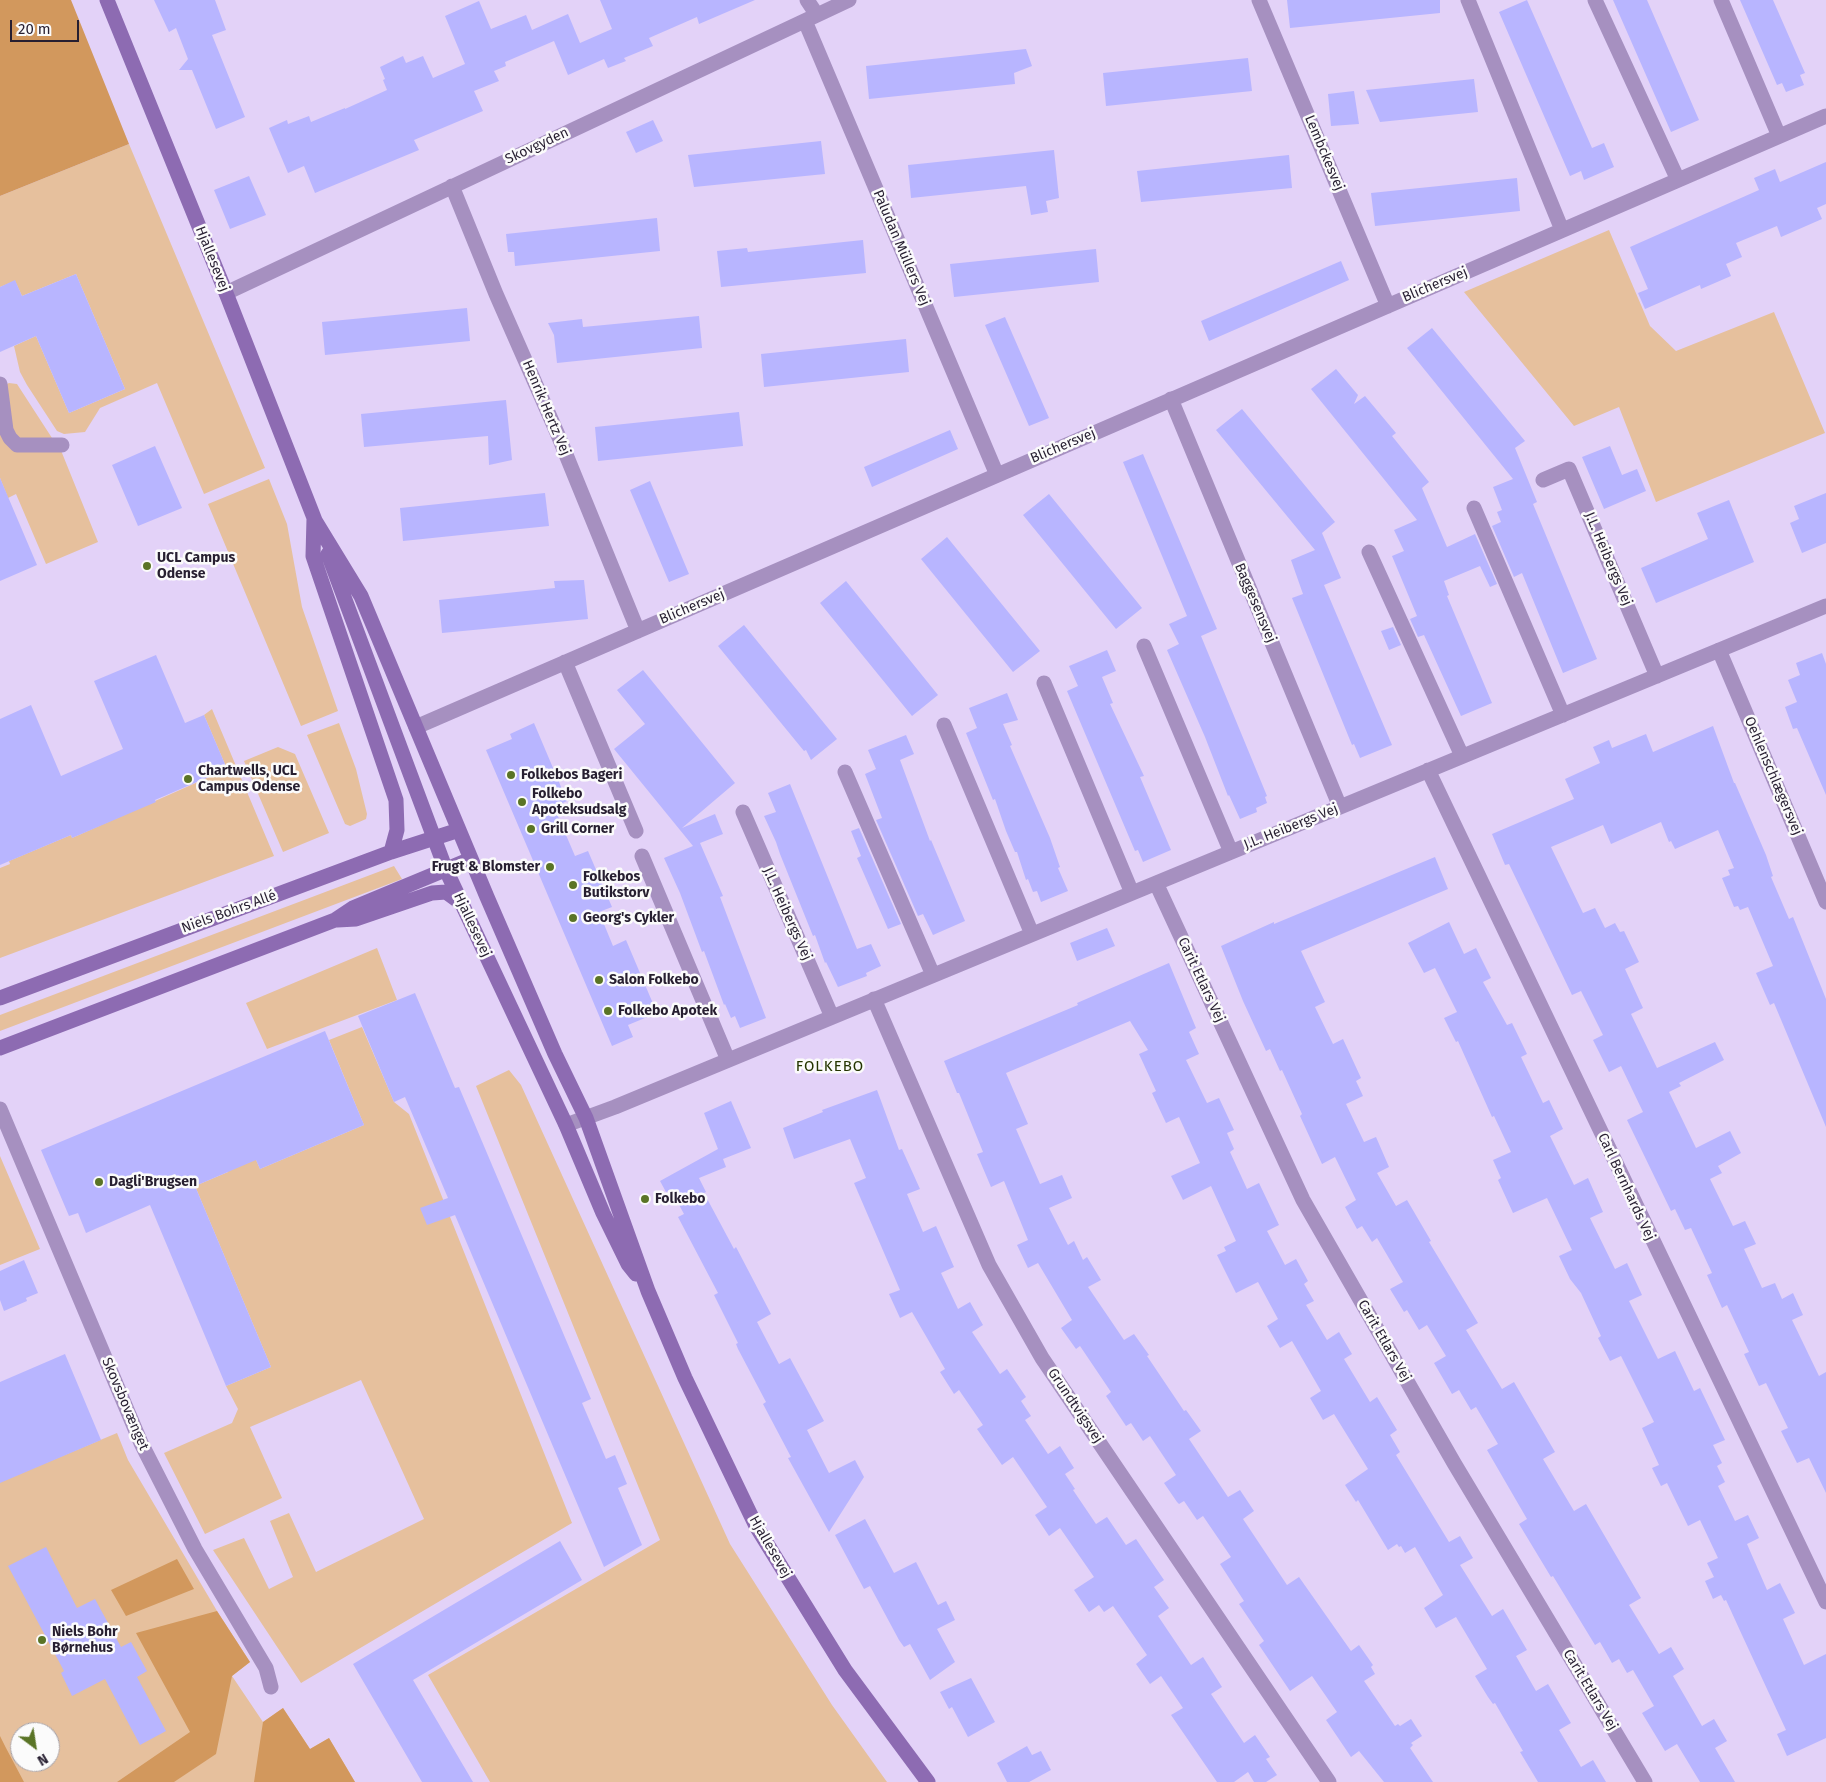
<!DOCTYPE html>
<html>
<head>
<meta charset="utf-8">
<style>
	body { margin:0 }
	#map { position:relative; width:1826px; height:1782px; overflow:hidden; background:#e3d2f8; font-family:"Fira Sans",sans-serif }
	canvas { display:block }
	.north { position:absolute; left:10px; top:1722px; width:50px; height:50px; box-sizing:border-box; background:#fbfbfb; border:1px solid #a6a3aa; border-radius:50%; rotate:149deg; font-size:14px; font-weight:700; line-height:20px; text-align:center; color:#271f31 }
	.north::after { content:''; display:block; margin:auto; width:18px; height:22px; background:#5a7426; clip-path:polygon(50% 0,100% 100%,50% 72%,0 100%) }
	.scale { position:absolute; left:10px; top:20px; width:69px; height:22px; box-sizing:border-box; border:2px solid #271f31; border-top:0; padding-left:6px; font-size:15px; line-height:18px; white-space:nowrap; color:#271f31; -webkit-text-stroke:4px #fbfbfb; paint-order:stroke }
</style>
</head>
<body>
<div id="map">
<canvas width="1826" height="1782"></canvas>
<div class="north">N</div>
<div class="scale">20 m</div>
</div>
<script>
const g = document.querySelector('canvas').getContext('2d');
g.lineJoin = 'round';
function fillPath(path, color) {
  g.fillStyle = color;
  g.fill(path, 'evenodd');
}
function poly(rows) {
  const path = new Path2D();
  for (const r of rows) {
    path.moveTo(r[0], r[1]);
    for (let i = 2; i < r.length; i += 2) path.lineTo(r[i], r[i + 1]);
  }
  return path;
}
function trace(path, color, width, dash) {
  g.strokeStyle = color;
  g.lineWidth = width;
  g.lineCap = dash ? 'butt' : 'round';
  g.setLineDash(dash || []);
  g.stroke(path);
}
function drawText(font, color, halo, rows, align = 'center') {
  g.font = font + ' "Fira Sans",sans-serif';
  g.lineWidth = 5;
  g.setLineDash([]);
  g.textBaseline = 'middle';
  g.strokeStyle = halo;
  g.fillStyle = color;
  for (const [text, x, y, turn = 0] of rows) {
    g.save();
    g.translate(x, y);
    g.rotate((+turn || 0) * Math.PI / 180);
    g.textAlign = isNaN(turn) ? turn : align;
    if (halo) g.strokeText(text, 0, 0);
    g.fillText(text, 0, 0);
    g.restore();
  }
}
const green = poly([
	[129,144,265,468,204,494,157,383,100,408,85,432,64,434,57,431,27,385,20,372,14,346,36,336,69,413,125,389,76,274,22,296,15,281,0,287,0,196],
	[1609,230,1650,326,1676,351,1774,312,1825,433,1656,502,1619,407,1574,426,1464,292],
	[9,383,17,384,52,438,14,439,3,386],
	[0,397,6,437,60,448,98,542,46,564,16,494,8,498,0,478],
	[269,479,287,524,302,607,338,711,301,726,208,504],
	[212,709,274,856,0,958,0,868,10,864,9,861,71,835,72,838,227,769,204,715],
	[339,723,356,769,367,814,366,819,350,826,345,824,307,735],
	[278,747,295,754,329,833,283,852,244,761],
	[394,866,402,879,0,1031,0,1015],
	[377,948,397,1000,267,1049,246,1003],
	[362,1027,394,1102,409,1114,572,1523,301,1683,213,1550,244,1538,269,1589,293,1577,270,1521,289,1513,316,1572,424,1519,361,1380,250,1427,282,1498,205,1534,164,1453,232,1423,238,1409,226,1386,271,1367,195,1186,228,1172,196,1097,224,1085,260,1169,364,1125,329,1040],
	[509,1070,521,1085,730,1544,832,1705,887,1782,490,1782,428,1675,660,1540,476,1086],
	[0,1156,40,1249,0,1265],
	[117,1433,128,1460,217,1611,250,1662,232,1676,263,1722,283,1708,310,1749,329,1738,355,1782,0,1782,0,1482],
	[20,1732,50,1732,50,1762,20,1762]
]);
const forest = poly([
	[0,0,71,0,129,144,0,196],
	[177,1559,194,1589,126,1616,111,1590],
	[217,1611,250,1662,232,1676,216,1754,174,1782,117,1782,190,1732,136,1633],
	[283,1708,310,1749,329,1738,355,1782,254,1782,263,1722],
	[0,1736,6,1748,24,1782,0,1782]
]);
const building = poly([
	[154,0,215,0,226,30,212,35,245,117,216,129,192,70,179,70,188,59,176,28,169,32],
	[600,0,755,0,699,24,697,17,649,38,653,46,624,58,626,61,608,68,604,59,568,75,554,41,505,62,506,66,494,71,499,81,474,91,483,111,414,140,419,150,315,193,304,166,288,173,269,128,287,120,288,124,309,116,311,122,345,108,345,109,387,90,383,80,385,79,380,67,403,56,406,63,423,56,433,78,465,64,445,16,479,1,491,29,526,15,532,30,568,14,580,43,612,29],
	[1287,0,1440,0,1440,13,1290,28],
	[1527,0,1592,148,1604,143,1614,167,1584,180,1581,171,1570,176,1499,12],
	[1613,0,1647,0,1699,120,1671,132],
	[1740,0,1773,0,1805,73,1800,75,1804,85,1786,92,1782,83,1777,85],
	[1026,49,1032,66,1014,73,1015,84,869,99,866,66],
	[1248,58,1252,91,1106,106,1103,73],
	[1474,79,1478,112,1380,122,1366,90],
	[1354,91,1359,124,1331,126,1328,94],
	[653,120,663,141,636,153,626,132],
	[821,141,825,174,694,187,688,155],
	[1054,150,1059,198,1046,201,1048,212,1031,215,1026,186,911,198,908,165],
	[1289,155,1292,188,1141,202,1137,171],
	[1826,162,1826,204,1817,208,1822,219,1781,237,1777,226,1736,243,1742,257,1726,264,1731,276,1701,289,1700,285,1645,309,1638,293,1648,289,1630,247,1759,190,1754,178,1775,169,1780,182],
	[249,176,266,215,230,229,214,190],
	[1517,178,1520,211,1375,226,1371,193],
	[657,218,660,251,515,266,514,252,508,252,506,234],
	[863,240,866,273,721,287,717,251,747,248,748,252],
	[1096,249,1099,282,954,297,950,264],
	[1341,261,1349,280,1209,341,1201,321],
	[76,274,125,389,69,413,36,336,0,352,0,287,15,280,22,296],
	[467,308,470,341,325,355,322,322],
	[699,316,702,348,557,363,554,335,548,323,582,319,583,327],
	[1005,317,1049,418,1029,426,985,325],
	[1432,328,1525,441,1515,448,1537,502,1533,504,1597,659,1563,673,1522,573,1514,577,1492,526,1501,522,1497,512,1502,510,1493,487,1513,479,1407,348],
	[906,339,909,372,764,387,761,354],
	[1336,369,1358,395,1354,404,1365,396,1396,433,1392,436,1429,482,1422,488,1447,547,1475,534,1497,584,1490,587,1480,566,1444,581,1449,595,1447,596,1492,703,1461,716,1424,635,1418,637,1410,619,1417,616,1392,556,1404,551,1394,530,1417,520,1311,389],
	[506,400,512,460,489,465,488,436,364,447,361,414],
	[1242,409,1335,522,1322,533,1341,578,1324,585,1392,745,1360,758,1354,744,1352,745,1292,598,1303,594,1291,560,1315,550,1216,430],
	[739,412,743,446,598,461,595,427],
	[950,430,958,449,872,487,864,467],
	[155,446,182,508,138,526,112,465],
	[1610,446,1622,475,1637,469,1646,491,1604,509,1582,457],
	[1143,454,1217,629,1201,636,1267,796,1265,797,1267,803,1256,808,1257,812,1240,819,1229,795,1228,796,1205,737,1167,650,1179,644,1169,624,1187,616,1123,462],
	[0,478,37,565,0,581],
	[650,481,689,574,669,582,630,490],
	[545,493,549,526,403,541,400,508],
	[1826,493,1826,543,1802,553,1790,523,1799,519,1794,506],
	[1049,494,1142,608,1116,629,1023,515],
	[1729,500,1754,562,1656,603,1641,568,1708,539,1697,513],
	[947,537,1040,651,1013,672,921,559],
	[584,580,588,619,442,633,439,600,555,588,554,581],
	[846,581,938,695,912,716,820,603],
	[744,625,837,739,811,760,806,750,804,751,718,646],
	[1393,627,1401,645,1389,650,1381,631],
	[1107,650,1116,671,1102,677,1113,703,1110,704,1144,776,1140,777,1171,850,1143,862,1138,850,1135,851,1067,691,1078,686,1069,666],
	[1822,653,1826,664,1826,795,1797,728,1793,729,1785,707,1797,702,1788,680,1800,675,1796,663],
	[156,655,185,723,204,715,227,769,155,800,156,802,72,838,71,835,0,865,0,719,31,705,61,776,123,749,94,681],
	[643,670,735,783,682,828,715,814,723,834,700,843,723,896,720,897,766,1018,740,1028,735,1016,731,1018,725,1004,724,1005,704,951,702,952,680,893,664,858,693,846,614,749,645,724,617,690],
	[1007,693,1018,720,1003,724,1012,745,1010,746,1050,838,1060,867,1058,868,1068,891,1041,902,1037,891,1033,892,1028,879,1026,880,1017,852,1015,852,1006,831,995,799,993,800,966,733,977,728,969,708],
	[534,723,567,801,554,807,575,856,588,851,612,907,599,912,613,946,626,940,657,1013,628,1025,633,1037,612,1046,486,750,512,739,510,734],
	[1713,726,1734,783,1735,783,1766,855,1773,876,1771,877,1789,919,1793,917,1826,999,1826,1127,1774,1003,1770,1005,1756,973,1773,966,1748,907,1740,910,1738,906,1734,907,1722,878,1730,875,1728,870,1734,868,1718,830,1675,849,1671,841,1669,842,1661,822,1611,844,1603,825,1551,847,1583,913,1595,908,1605,928,1615,923,1620,932,1624,931,1639,962,1625,969,1643,1008,1631,1014,1657,1068,1715,1042,1724,1060,1679,1083,1681,1086,1669,1092,1696,1148,1730,1131,1741,1153,1718,1166,1722,1173,1710,1179,1733,1226,1745,1221,1756,1244,1744,1249,1762,1288,1775,1283,1782,1299,1793,1293,1803,1315,1792,1320,1819,1376,1826,1372,1826,1493,1809,1458,1797,1463,1781,1431,1788,1428,1766,1383,1759,1386,1744,1354,1749,1352,1727,1305,1722,1308,1707,1275,1712,1273,1691,1228,1685,1230,1675,1209,1671,1211,1627,1120,1643,1112,1621,1066,1609,1072,1593,1040,1603,1035,1581,991,1572,995,1509,864,1505,865,1492,834,1574,799,1565,779,1600,763,1593,747,1609,740,1612,748,1646,734,1653,752],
	[906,735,914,754,900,760,930,841,931,840,965,921,933,935,923,914,918,916,876,820,882,818,865,774,876,769,868,750],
	[790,784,857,949,871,944,881,966,866,973,867,976,838,987,826,962,825,963,815,935,813,936,780,854,776,842,764,816,776,812,768,793],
	[859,828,901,924,888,929,857,858,861,856,851,831],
	[1435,857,1448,889,1301,951,1325,1002,1315,1007,1333,1044,1343,1039,1361,1078,1356,1081,1363,1096,1346,1104,1364,1142,1376,1137,1389,1167,1377,1173,1396,1206,1407,1200,1431,1241,1429,1242,1478,1323,1466,1330,1502,1389,1514,1382,1555,1452,1543,1459,1574,1511,1586,1504,1641,1598,1629,1605,1659,1654,1671,1647,1684,1669,1673,1676,1702,1726,1714,1719,1727,1741,1715,1748,1735,1782,1700,1782,1677,1744,1665,1751,1642,1713,1654,1706,1633,1670,1627,1673,1619,1659,1612,1663,1600,1642,1595,1645,1553,1576,1551,1577,1519,1524,1527,1519,1487,1450,1498,1444,1476,1407,1471,1410,1459,1390,1452,1394,1434,1363,1446,1356,1427,1325,1419,1330,1407,1310,1404,1312,1390,1289,1403,1282,1377,1238,1372,1242,1362,1226,1357,1229,1345,1207,1356,1200,1335,1157,1322,1164,1300,1116,1302,1114,1282,1070,1280,1071,1270,1049,1266,1051,1243,1001,1221,946,1274,922,1274,924],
	[1449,922,1464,954,1476,948,1491,978,1483,982,1507,1025,1512,1023,1527,1054,1521,1057,1543,1103,1549,1100,1563,1129,1550,1136,1574,1185,1588,1178,1603,1212,1590,1218,1615,1269,1627,1263,1642,1295,1629,1301,1658,1359,1675,1351,1694,1391,1700,1388,1725,1440,1713,1445,1722,1463,1717,1466,1725,1482,1718,1486,1735,1521,1748,1515,1759,1538,1747,1544,1767,1590,1780,1583,1795,1613,1783,1619,1804,1665,1826,1654,1826,1738,1787,1756,1777,1734,1786,1730,1742,1635,1726,1600,1724,1601,1721,1595,1713,1599,1705,1581,1714,1577,1707,1563,1718,1558,1700,1520,1688,1526,1667,1483,1661,1486,1652,1468,1659,1465,1642,1428,1654,1422,1621,1356,1610,1361,1598,1338,1601,1336,1581,1293,1570,1279,1559,1256,1572,1250,1547,1198,1513,1213,1498,1180,1501,1178,1493,1160,1511,1152,1494,1116,1492,1117,1458,1041,1456,1042,1444,1018,1457,1012,1435,968,1424,973,1408,943],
	[1107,928,1115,946,1077,961,1070,943],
	[1169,963,1196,1028,1189,1032,1199,1054,1186,1060,1207,1103,1219,1098,1234,1130,1227,1133,1234,1149,1230,1152,1247,1189,1259,1183,1279,1225,1267,1231,1285,1265,1296,1259,1308,1281,1304,1284,1314,1301,1306,1305,1327,1340,1339,1332,1352,1354,1344,1359,1370,1402,1377,1397,1397,1430,1390,1435,1400,1452,1396,1455,1449,1542,1460,1536,1473,1558,1460,1565,1492,1616,1503,1609,1527,1650,1516,1656,1536,1691,1548,1684,1571,1723,1559,1730,1581,1767,1593,1760,1606,1782,1538,1782,1520,1752,1523,1751,1495,1703,1493,1704,1488,1697,1475,1676,1487,1669,1456,1617,1436,1628,1424,1608,1443,1595,1415,1547,1405,1553,1401,1546,1399,1547,1397,1544,1388,1550,1358,1500,1356,1502,1345,1485,1368,1469,1334,1414,1323,1420,1310,1398,1321,1391,1292,1341,1280,1348,1267,1326,1278,1319,1258,1282,1236,1293,1217,1255,1226,1251,1224,1247,1236,1241,1211,1186,1183,1200,1171,1176,1200,1163,1179,1117,1166,1123,1152,1093,1156,1091,1139,1054,1148,1050,1130,1021,1006,1073,1028,1124,1016,1129,1040,1184,1062,1175,1072,1198,1049,1208,1068,1245,1074,1241,1083,1260,1087,1257,1101,1280,1088,1287,1124,1340,1134,1334,1149,1355,1147,1356,1184,1411,1186,1410,1201,1431,1189,1439,1228,1497,1240,1490,1254,1511,1243,1519,1287,1585,1299,1577,1351,1651,1359,1645,1373,1665,1371,1667,1375,1674,1364,1681,1395,1726,1398,1724,1400,1726,1411,1719,1422,1736,1411,1743,1413,1745,1410,1748,1433,1782,1384,1782,1359,1751,1351,1757,1326,1720,1337,1712,1312,1676,1290,1691,1259,1645,1264,1641,1239,1604,1244,1601,1220,1564,1231,1557,1203,1516,1197,1520,1184,1501,1179,1504,1177,1502,1164,1483,1176,1475,1150,1436,1143,1441,1131,1423,1126,1426,1106,1396,1111,1392,1080,1346,1076,1349,1061,1328,1072,1320,1038,1263,1028,1268,1017,1245,1028,1240,1004,1181,991,1187,977,1154,983,1152,959,1093,957,1093,944,1061,1078,1005,1077,1003],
	[415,993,455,1088,459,1087,591,1399,582,1403,606,1459,615,1455,627,1484,618,1488,642,1545,604,1567,455,1215,427,1225,420,1208,448,1198,405,1097,394,1102,358,1016],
	[325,1031,364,1125,260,1169,256,1160,195,1186,271,1367,226,1386,150,1205,86,1233,78,1213,69,1216,41,1150],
	[877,1090,899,1150,902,1149,920,1189,907,1194,923,1232,936,1226,954,1267,941,1273,958,1309,970,1302,983,1325,972,1332,1000,1374,1007,1369,1026,1397,1021,1401,1031,1416,1025,1420,1048,1454,1060,1446,1074,1468,1065,1474,1075,1489,1073,1490,1096,1524,1107,1517,1126,1545,1136,1539,1164,1580,1154,1587,1169,1608,1158,1616,1191,1665,1203,1657,1222,1687,1211,1694,1244,1743,1255,1735,1270,1757,1266,1759,1277,1775,1266,1782,1254,1782,1248,1772,1234,1782,1217,1782,1171,1715,1183,1708,1161,1676,1150,1684,1136,1664,1147,1655,1113,1606,1104,1612,1099,1605,1089,1612,1074,1590,1094,1577,1060,1528,1049,1536,1035,1515,1047,1507,1013,1457,1002,1465,977,1429,983,1425,959,1390,954,1394,940,1372,945,1369,912,1312,900,1318,889,1294,900,1290,854,1183,866,1178,850,1139,794,1159,783,1128,823,1112,822,1110],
	[731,1101,751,1148,723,1159,726,1167,699,1178,706,1192,704,1193,734,1249,736,1247,771,1314,757,1322,779,1364,790,1358,824,1421,807,1430,829,1473,855,1460,864,1477,829,1532,788,1458,791,1457,763,1404,766,1402,738,1349,736,1344,738,1343,714,1295,718,1293,678,1217,684,1214,671,1190,666,1192,660,1181,718,1149,704,1113],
	[24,1260,38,1293,26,1298,27,1301,4,1311,0,1300,0,1271],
	[65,1354,101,1440,0,1483,0,1382],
	[865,1519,894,1573,916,1562,938,1605,946,1601,955,1620,937,1629,955,1662,930,1680,910,1644,904,1647,899,1640,870,1586,864,1589,835,1535],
	[560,1541,582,1580,413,1680,473,1782,422,1782,353,1664],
	[46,1547,77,1608,95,1599,121,1647,131,1642,147,1671,137,1677,166,1731,140,1745,105,1679,72,1696,61,1673,64,1671,8,1566],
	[971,1678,995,1722,968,1737,952,1707,949,1709,940,1692],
	[1027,1746,1032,1755,1041,1751,1051,1770,1029,1782,1007,1782,997,1763]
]);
const street = poly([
	[807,0,817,15],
	[1259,0,1388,306],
	[1468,0,1562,230],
	[1595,0,1678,180],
	[1721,0,1779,136],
	[805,21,997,475],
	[452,186,496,294,558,435,638,631],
	[226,293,849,0],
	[0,384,6,430,10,438,17,445,62,445],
	[1171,399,1340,807],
	[1543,480,1569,469,1657,676],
	[1474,508,1563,715],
	[1369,552,1462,756],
	[1144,646,1231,852],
	[1719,650,1826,902],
	[565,662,636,831],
	[1044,683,1132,893],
	[944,725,1032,934],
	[416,727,1826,116],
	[1428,770,1826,1602],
	[845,772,933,975],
	[743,812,832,1017],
	[642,856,728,1060],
	[1156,883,1303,1200,1454,1463,1645,1782],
	[874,999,989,1265,1042,1358,1329,1782],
	[0,1109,141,1443,195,1549,266,1668,271,1687],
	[566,1125,615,1107,1826,606]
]);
const secondary = poly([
	[107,0,226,293,318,528],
	[314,519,361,596,487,897,555,1054,586,1118,648,1291,685,1378,756,1526,845,1670,928,1782],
	[314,519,313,556,396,800,397,830,391,852],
	[328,554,446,870,566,1125,603,1213,628,1264,636,1274],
	[337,920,356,919,432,893,446,892,461,903],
	[0,998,391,852,459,830],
	[0,1048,335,920,353,908,471,859]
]);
const markers = [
	[147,566,5,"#5a7426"],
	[511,775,5,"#5a7426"],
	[188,779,5,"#5a7426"],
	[522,802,5,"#5a7426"],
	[531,829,5,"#5a7426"],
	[550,867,5,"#5a7426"],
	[573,885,5,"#5a7426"],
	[573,918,5,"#5a7426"],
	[599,980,5,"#5a7426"],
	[608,1011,5,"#5a7426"],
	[99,1182,5,"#5a7426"],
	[645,1199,5,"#5a7426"],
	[42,1640,5,"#5a7426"]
];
const streetNames = [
	["Skovgyden",537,146,-25],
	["Lembckesvej",1324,153,67],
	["Paludan Müllers Vej",901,248,67],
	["Hjallesevej",212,259,68],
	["Blichersvej",1435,285,-23],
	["Henrik Hertz Vej",546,408,67],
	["Blichersvej",1063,446,-23],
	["J.L. Heibergs Vej",1608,559,67],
	["Baggesensvej",1255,603,67],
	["Blichersvej",692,607,-23],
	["Oehlenschlægersvej",1773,776,67],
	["J.L. Heibergs Vej",1291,827,-22],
	["Niels Bohrs Allé",229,912,-20],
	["J.L. Heibergs Vej",787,914,66],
	["Hjallesevej",472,925,65],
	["Carit Etlars Vej",1201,980,65],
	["Carl Bernhards Vej",1626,1187,65],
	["Carit Etlars Vej",1384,1341,60],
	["Skovsbovænget",125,1404,67],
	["Grundtvigsvej",1075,1406,56],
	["Hjallesevej",770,1547,60],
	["Carit Etlars Vej",1590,1690,59]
];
const poiNames = [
	["UCL Campus",157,558],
	["Odense",157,574],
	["Chartwells, UCL",198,771],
	["Campus Odense",198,787],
	["Folkebos Bageri",521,775],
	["Folkebo",532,794],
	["Apoteksudsalg",532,810],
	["Grill Corner",541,829],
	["Frugt & Blomster",540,867,"right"],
	["Folkebos",583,877],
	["Butikstorv",583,893],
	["Georg's Cykler",583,918],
	["Salon Folkebo",609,980],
	["Folkebo Apotek",618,1011],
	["Dagli'Brugsen",109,1182],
	["Folkebo",655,1199],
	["Niels Bohr",52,1632],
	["Børnehus",52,1648]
];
const neighbourhoodNames = [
	["FOLKEBO",830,1067]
];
fillPath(green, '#e6c09d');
fillPath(forest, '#d2985d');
fillPath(building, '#b8b5ff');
trace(street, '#a690c0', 15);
trace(secondary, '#8d6bb2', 15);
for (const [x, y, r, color] of markers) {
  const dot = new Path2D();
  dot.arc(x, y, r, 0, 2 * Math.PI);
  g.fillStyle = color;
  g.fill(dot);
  trace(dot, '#fbfbfb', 2);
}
drawText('14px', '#271f31', '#fbfbfb', streetNames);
drawText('bold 14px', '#271f31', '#fbfbfb', poiNames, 'left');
g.letterSpacing = '1px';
drawText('15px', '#243400', '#fbfbfb', neighbourhoodNames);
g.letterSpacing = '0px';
</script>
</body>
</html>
